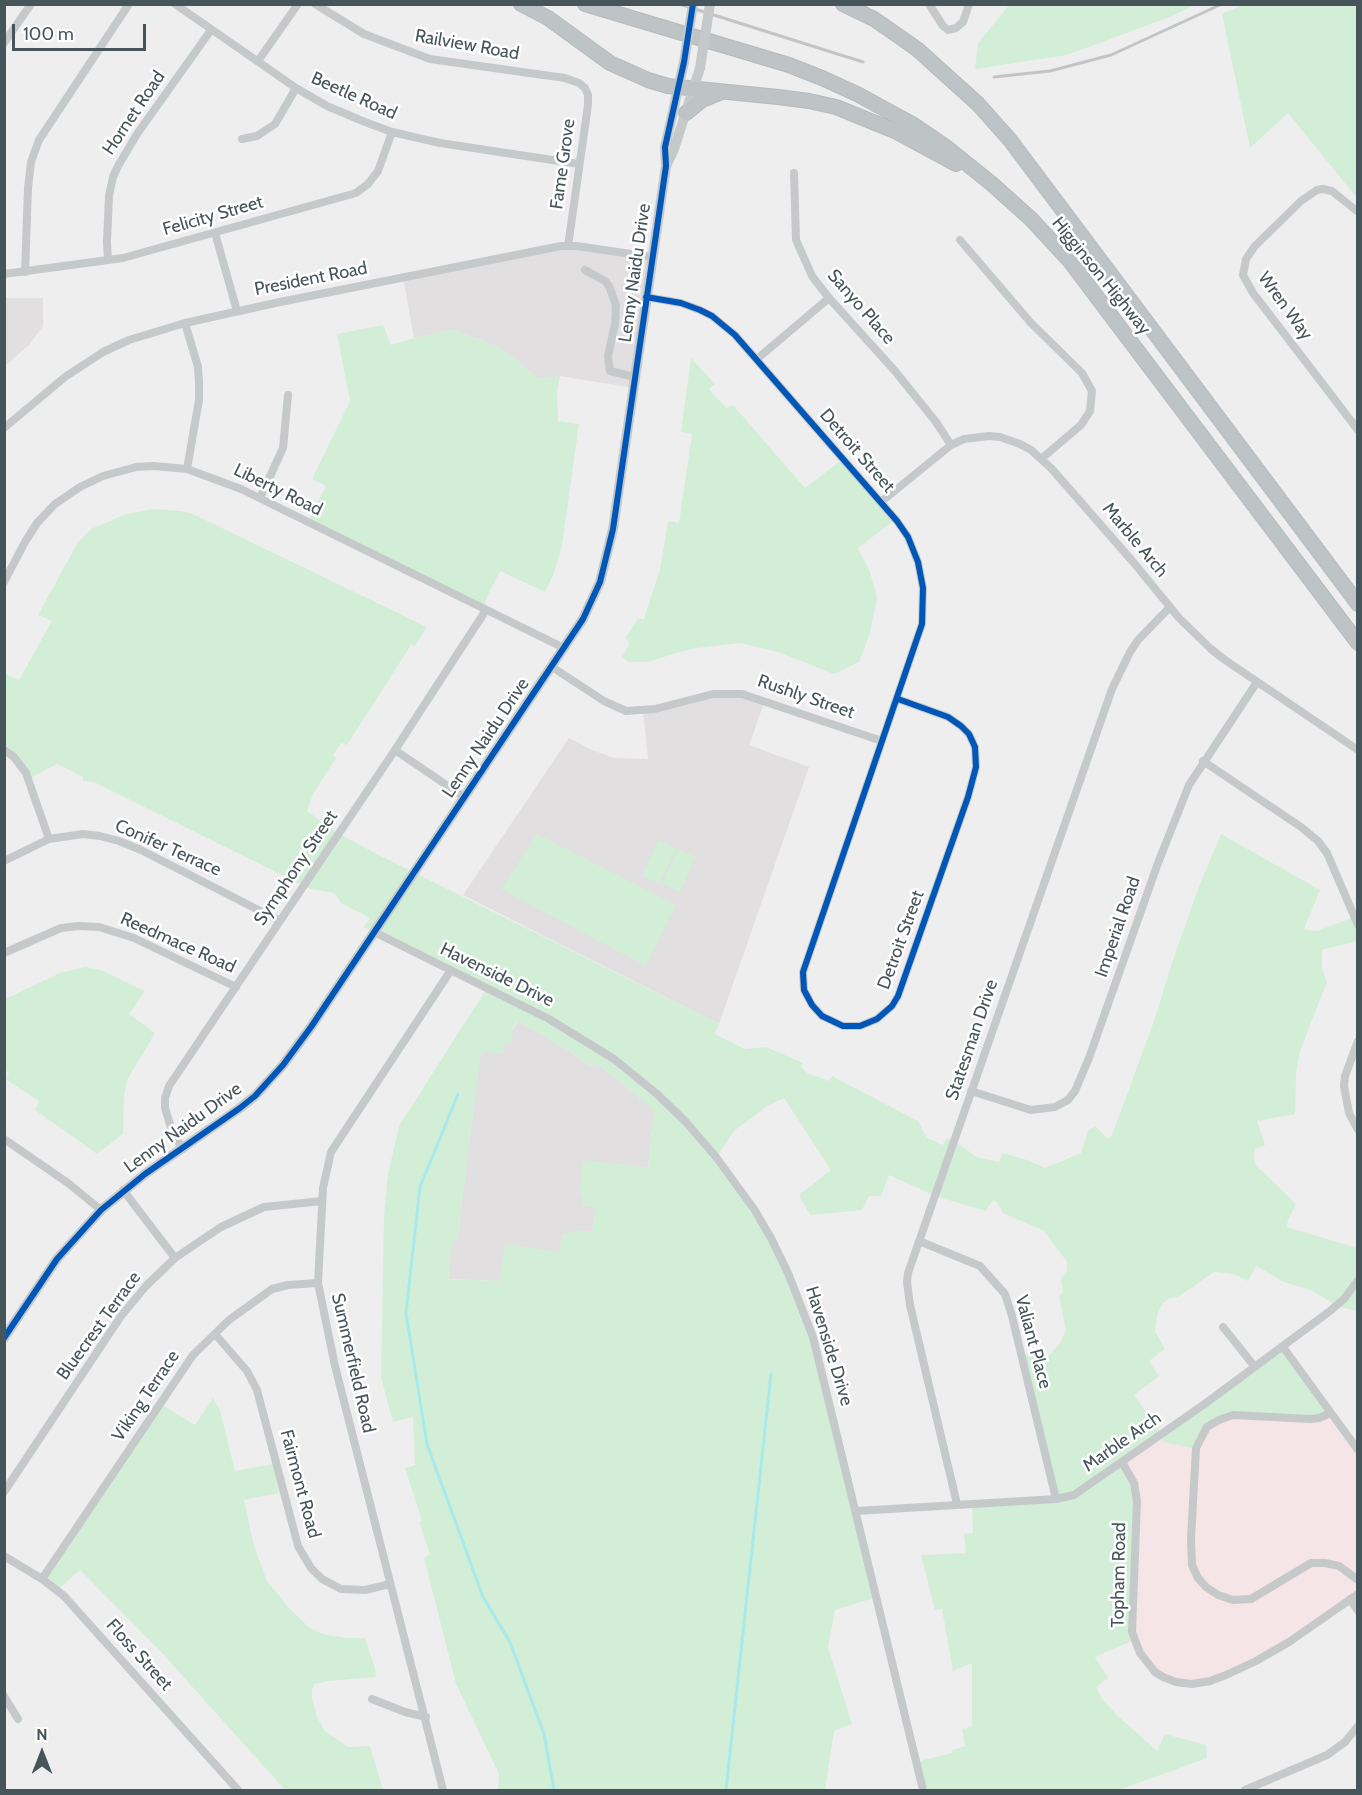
<!DOCTYPE html>
<html>
<head>
<meta charset="utf-8">
<style>
	body { margin:0 }
	#map { position:relative; width:1362px; height:1795px; overflow:hidden; background:#efeeee; font-family:Cabin,sans-serif }
	canvas { display:block }
	.frame { position:absolute; inset:0; border:6px solid #46555a; pointer-events:none }
	.north { position:absolute; left:12px; top:1723px; width:60px; height:60px; -webkit-text-stroke:4px #fff; paint-order:stroke; rotate:0deg; font-size:16px; font-weight:700; line-height:24px; text-align:center; color:#46555a }
	.north::after { content:''; display:block; margin:auto; width:21px; height:27px; background:#46555a; clip-path:polygon(50% 0,100% 100%,50% 72%,0 100%) }
	.scale { position:absolute; left:12px; top:24px; width:134px; height:27px; box-sizing:border-box; border:3px solid #46555a; border-top:0; padding-left:8px; font-size:18px; line-height:21px; white-space:nowrap; color:#46555a; -webkit-text-stroke:4px #fff; paint-order:stroke }
</style>
</head>
<body>
<div id="map">
<canvas width="1362" height="1795"></canvas>
<div class="frame"></div>
<div class="north">N</div>
<div class="scale">100 m</div>
</div>
<script>
const g = document.querySelector('canvas').getContext('2d');
g.lineJoin = 'round';
function fillPath(path, color) {
  g.fillStyle = color;
  g.fill(path, 'evenodd');
}
function poly(rows) {
  const path = new Path2D();
  for (const r of rows) {
    path.moveTo(r[0], r[1]);
    for (let i = 2; i < r.length; i += 2) path.lineTo(r[i], r[i + 1]);
  }
  return path;
}
function trace(path, color, width, dash) {
  g.strokeStyle = color;
  g.lineWidth = width;
  g.lineCap = dash ? 'butt' : 'round';
  g.setLineDash(dash || []);
  g.stroke(path);
}
function drawText(font, color, halo, rows, align = 'center') {
  g.font = font + ' Cabin,sans-serif';
  g.lineWidth = 5;
  g.setLineDash([]);
  g.textBaseline = 'middle';
  g.strokeStyle = halo;
  g.fillStyle = color;
  for (const [text, x, y, turn = 0] of rows) {
    g.save();
    g.translate(x, y);
    g.rotate((+turn || 0) * Math.PI / 180);
    g.textAlign = isNaN(turn) ? turn : align;
    if (halo) g.strokeText(text, 0, 0);
    g.fillText(text, 0, 0);
    g.restore();
  }
}
const education = poly([
	[553,247,653,257,634,388,560,376,538,379,515,359,496,346,454,330,414,338,403,277],
	[5,298,43,298,43,326,29,345,5,366],
	[713,694,765,700,749,745,809,767,719,1024,463,895,569,738,592,750,614,758,648,759,643,711],
	[518,1021,571,1052,590,1066,599,1065,654,1110,648,1168,584,1161,583,1195,596,1207,592,1232,577,1231,559,1253,500,1281,448,1279,452,1240,457,1241,481,1050,504,1044]
]);
const medical = poly([
	[1331,1413,1357,1449,1357,1594,1289,1642,1201,1682,1163,1676,1134,1640,1123,1462,1162,1435,1203,1434,1226,1417]
]);
const green = poly([
	[1244,4,1357,5,1357,198,1288,113,1250,148,1222,14],
	[1009,5,1009,4,1194,5,1172,16,1067,55,975,69,978,43],
	[383,325,391,345,414,338,454,330,496,346,515,359,538,379,560,376,557,392,558,421,579,424,562,545,554,573,545,592,500,571,485,601,487,609,308,522,326,486,312,479,350,401,337,334],
	[691,358,715,384,709,389,726,408,733,405,805,488,843,459,896,519,858,548,870,572,877,597,870,633,859,662,834,674,778,652,740,643,690,649,647,662,629,662,622,657,630,643,625,638,638,619,644,619,660,569,668,521,679,523,692,434,681,432],
	[153,509,181,511,193,514,427,627,415,646,411,645,347,745,341,743,333,755,336,758,313,794,307,811,339,834,377,854,719,1024,715,1034,745,1049,766,1047,803,1063,801,1067,807,1073,830,1081,832,1076,918,1121,927,1138,943,1145,947,1138,954,1141,977,1157,999,1162,1003,1153,1027,1160,1045,1168,1081,1153,1088,1131,1095,1126,1108,1139,1112,1135,1154,1021,1173,960,1198,889,1221,834,1320,890,1304,929,1317,931,1354,917,1357,925,1357,941,1322,950,1322,968,1327,982,1300,1051,1296,1073,1295,1114,1257,1121,1265,1145,1254,1149,1255,1164,1296,1204,1288,1220,1287,1227,1357,1248,1357,1311,1337,1306,1313,1291,1284,1282,1256,1266,1248,1281,1233,1274,1214,1272,1178,1297,1169,1298,1162,1305,1157,1315,1155,1331,1165,1349,1149,1361,1159,1376,1134,1395,1162,1434,1284,1347,1331,1413,1325,1417,1241,1415,1213,1424,1197,1449,1163,1442,1162,1436,1123,1462,1134,1484,1134,1640,1095,1657,1108,1678,1096,1687,1102,1699,1119,1717,1157,1751,1165,1734,1206,1745,1207,1758,1119,1790,924,1790,916,1762,952,1753,952,1750,965,1746,962,1729,972,1727,972,1663,953,1671,942,1609,935,1610,921,1555,966,1553,964,1534,973,1533,972,1504,1055,1498,1021,1355,1029,1354,1045,1360,1061,1342,1066,1330,1059,1296,1063,1292,1061,1279,1067,1270,1067,1262,1044,1231,1003,1213,997,1202,993,1200,986,1211,935,1196,889,1175,881,1196,869,1196,862,1210,810,1215,799,1195,831,1170,784,1098,767,1106,734,1131,717,1156,741,1187,805,1313,877,1597,835,1610,828,1647,852,1724,834,1731,825,1790,498,1790,499,1774,456,1684,424,1558,430,1554,419,1522,422,1521,405,1468,415,1465,413,1417,393,1422,381,1378,384,1215,388,1174,399,1126,487,988,364,927,370,918,341,903,336,895,331,892,310,889,94,782,83,781,83,777,57,764,29,779,5,749,4,673,19,680,52,621,38,615,78,542,91,529,126,514],
	[517,1021,571,1052,590,1066,599,1065,654,1110,648,1168,583,1160,579,1194,583,1195,582,1206,596,1207,592,1232,577,1230,562,1235,559,1252,505,1244,499,1281,448,1279,452,1241,457,1241,481,1051,504,1054,504,1044,513,1042,512,1029],
	[537,834,676,905,646,966,501,889],
	[658,840,676,848,660,884,642,876],
	[677,849,696,857,680,892,662,884],
	[85,967,101,970,145,991,129,1014,155,1033,127,1080,124,1098,123,1134,97,1154,35,1110,39,1101,5,1079,9,1073,5,1070,5,999,60,973],
	[213,1398,220,1410,235,1471,273,1464,279,1493,244,1500,254,1546,267,1581,290,1609,311,1629,327,1635,346,1638,365,1638,375,1668,376,1677,328,1681,315,1684,312,1690,312,1697,317,1717,325,1731,348,1747,370,1746,383,1790,285,1790,162,1653,80,1570,57,1590,43,1579,161,1404,195,1425]
]);
const stream = poly([
	[458,1094,420,1187,406,1313,427,1444,483,1597,510,1642,544,1734,554,1790],
	[726,1790,771,1374]
]);
const minor = poly([
	[175,4,296,88,327,106,365,122,392,132,440,143,579,164],
	[315,4,364,34,430,59,565,78,579,83,585,88,588,95,588,105,568,246],
	[929,4,943,26,948,30,956,28,963,22,969,4],
	[4,43,31,4],
	[258,61,298,4],
	[242,139,257,136,275,124,296,88],
	[794,173,796,240,812,276,829,298,895,371,936,422,951,445],
	[1358,212,1332,191,1323,189,1317,190,1301,201,1255,246,1246,259,1243,275,1253,293,1358,430],
	[215,233,237,311],
	[960,240,1031,323,1082,373,1092,391,1090,411,1081,425,1041,459],
	[108,260,107,242,109,196,113,177,118,166,137,134,211,30],
	[585,270,605,281,609,286,616,305,615,324,608,356,610,371,635,377],
	[25,272,28,188,31,162,39,140,129,4],
	[4,274,123,258,356,193,368,184,378,171,392,132],
	[646,297,681,303,700,310,712,316,735,335,897,521,908,537,918,562,923,588,922,624,803,972,804,990,812,1005,822,1016,843,1026,860,1026,877,1019,892,1006,898,996,968,797,976,767,975,747,969,734,961,726,948,717,898,699],
	[185,323,198,367,199,383,199,400,187,469],
	[757,359,829,298],
	[4,428,65,377,103,352,129,340,185,323,280,302,561,246,576,246,652,257],
	[260,498,283,448,288,395],
	[881,502,951,445,964,439,989,436,1000,437,1020,444,1031,450,1051,468,1134,563,1179,618,1211,649,1225,660,1358,750],
	[4,582,25,542,37,523,55,504,80,487,103,476,136,467,154,466,187,469,241,489,564,648],
	[552,667,604,701,626,711,655,709,713,694,742,694,882,741],
	[4,750,14,757,26,773,49,839],
	[395,750,464,797],
	[1203,761,1301,827,1318,841,1327,853,1358,925],
	[4,861,49,839,83,834,100,836,119,841,141,850,280,921],
	[374,932,549,1019,614,1059,657,1094,685,1121,716,1157,754,1209,771,1238,788,1273,813,1337,923,1790],
	[4,953,61,928,78,926,99,927,134,938,236,987],
	[1358,1041,1345,1076,1344,1086,1349,1113,1358,1130],
	[971,1091,1031,1110,1055,1107,1068,1100,1075,1091,1089,1058,1158,863,1189,785,1257,682],
	[4,1139,68,1183,101,1210],
	[183,1149,173,1134,165,1108,165,1098,169,1086,395,750,486,610],
	[123,1190,175,1258],
	[919,1241,980,1266,1005,1294,1012,1316,1056,1499],
	[1223,1327,1255,1367],
	[215,1334,247,1371,257,1390,298,1546,311,1568,322,1579,341,1589,365,1590,390,1584],
	[1283,1347,1358,1450],
	[1331,1413,1319,1418,1310,1419,1233,1415,1219,1420,1207,1427,1196,1448,1191,1539,1192,1565,1198,1578,1206,1587,1218,1595,1233,1600,1251,1599,1311,1563,1325,1563,1339,1566,1358,1580],
	[1122,1462,1134,1483,1137,1501,1132,1632,1140,1653,1155,1672,1163,1677,1176,1682,1192,1684,1210,1681,1226,1675,1256,1661,1289,1642,1358,1594],
	[4,1492,121,1316,146,1286,175,1258,221,1227,264,1207,322,1201],
	[957,1504,910,1305,907,1282,908,1273,1112,689,1130,652,1138,640,1170,607],
	[857,1511,1056,1499,1074,1495,1206,1403,1330,1311,1344,1299,1358,1280],
	[4,1556,42,1579,64,1596,238,1790],
	[42,1579,193,1355,229,1320,272,1289,288,1285,318,1283],
	[1350,1599,1358,1611],
	[4,1696,18,1719],
	[372,1699,405,1712,426,1717],
	[443,1790,335,1366,318,1283,323,1188,331,1152,451,970],
	[1245,1790,1327,1755,1345,1742,1358,1726]
]);
const tertiary = poly([
	[666,166,674,149,700,68],
	[4,1338,57,1259,101,1210,145,1174,240,1108,255,1096,283,1065,311,1027,583,619,600,582,613,529,666,166,665,147,684,62]
]);
const trunk = poly([
	[521,4,548,18,610,63,648,80,668,86,778,97,809,101,836,107,895,131,956,164],
	[585,4,789,65,822,78,857,94,914,125,946,147,992,184,1031,219,1069,260,1358,643],
	[843,4,874,19,917,49,978,104,1010,140,1358,604],
	[686,113,702,100,719,93]
]);
const rail = poly([
	[679,4,863,62],
	[994,77,1050,71,1111,55,1222,4]
]);
const tertiaryBridge = poly([
	[684,62,693,4],
	[700,68,710,4]
]);
const cycleway = poly([
	[646,297,681,303,700,310,712,316,735,335,897,521,908,537,918,562,923,588,922,624,803,972,804,990,812,1005,822,1016,843,1026,860,1026,877,1019,892,1006,898,996,968,797,976,767,975,747,969,734,961,726,948,717,898,699],
	[4,1338,57,1259,101,1210,145,1174,240,1108,255,1096,283,1065,311,1027,583,619,600,582,613,529,666,166,665,147,684,62,693,4]
]);
const streetNames = [
	["Railview Road",467,45,10],
	["Beetle Road",354,96,24],
	["Hornet Road",134,113,-56],
	["Fame Grove",563,164,-82],
	["Felicity Street",213,216,-16],
	["Lenny Naidu Drive",635,273,-82],
	["Higginson Highway",1101,276,51],
	["President Road",311,279,-11],
	["Wren Way",1285,306,54],
	["Sanyo Place",861,307,49],
	["Detroit Street",857,451,49],
	["Liberty Road",278,490,26],
	["Marble Arch",1135,540,50],
	["Rushly Street",806,697,19],
	["Lenny Naidu Drive",486,738,-56],
	["Conifer Terrace",168,848,24],
	["Symphony Street",296,868,-56],
	["Imperial Road",1118,927,-71],
	["Detroit Street",901,940,-70],
	["Reedmace Road",178,943,24],
	["Havenside Drive",497,975,26],
	["Statesman Drive",972,1040,-71],
	["Lenny Naidu Drive",183,1128,-36],
	["Bluecrest Terrace",99,1326,-54],
	["Valiant Place",1033,1342,75],
	["Havenside Drive",829,1346,73],
	["Summerfield Road",353,1363,77],
	["Viking Terrace",146,1396,-56],
	["Marble Arch",1122,1442,-35],
	["Fairmont Road",300,1484,75],
	["Topham Road",1119,1575,-89],
	["Floss Street",139,1655,48]
];
fillPath(education, '#e1dfe0');
fillPath(medical, '#f5e5e7');
fillPath(green, '#d3eed7');
trace(stream, '#a8eaeb', 3);
trace(trunk, '#b4babe', 16);
trace(minor, '#c6c9ca', 8);
trace(tertiary, '#c6c9ca', 10);
trace(trunk, '#bec4c6', 14);
trace(rail, '#c2c4c5', 3);
trace(tertiaryBridge, '#c6c9ca', 10);
trace(cycleway, '#0057b8', 6);
drawText('18px', '#46555a', '#fff', streetNames);
</script>
</body>
</html>
